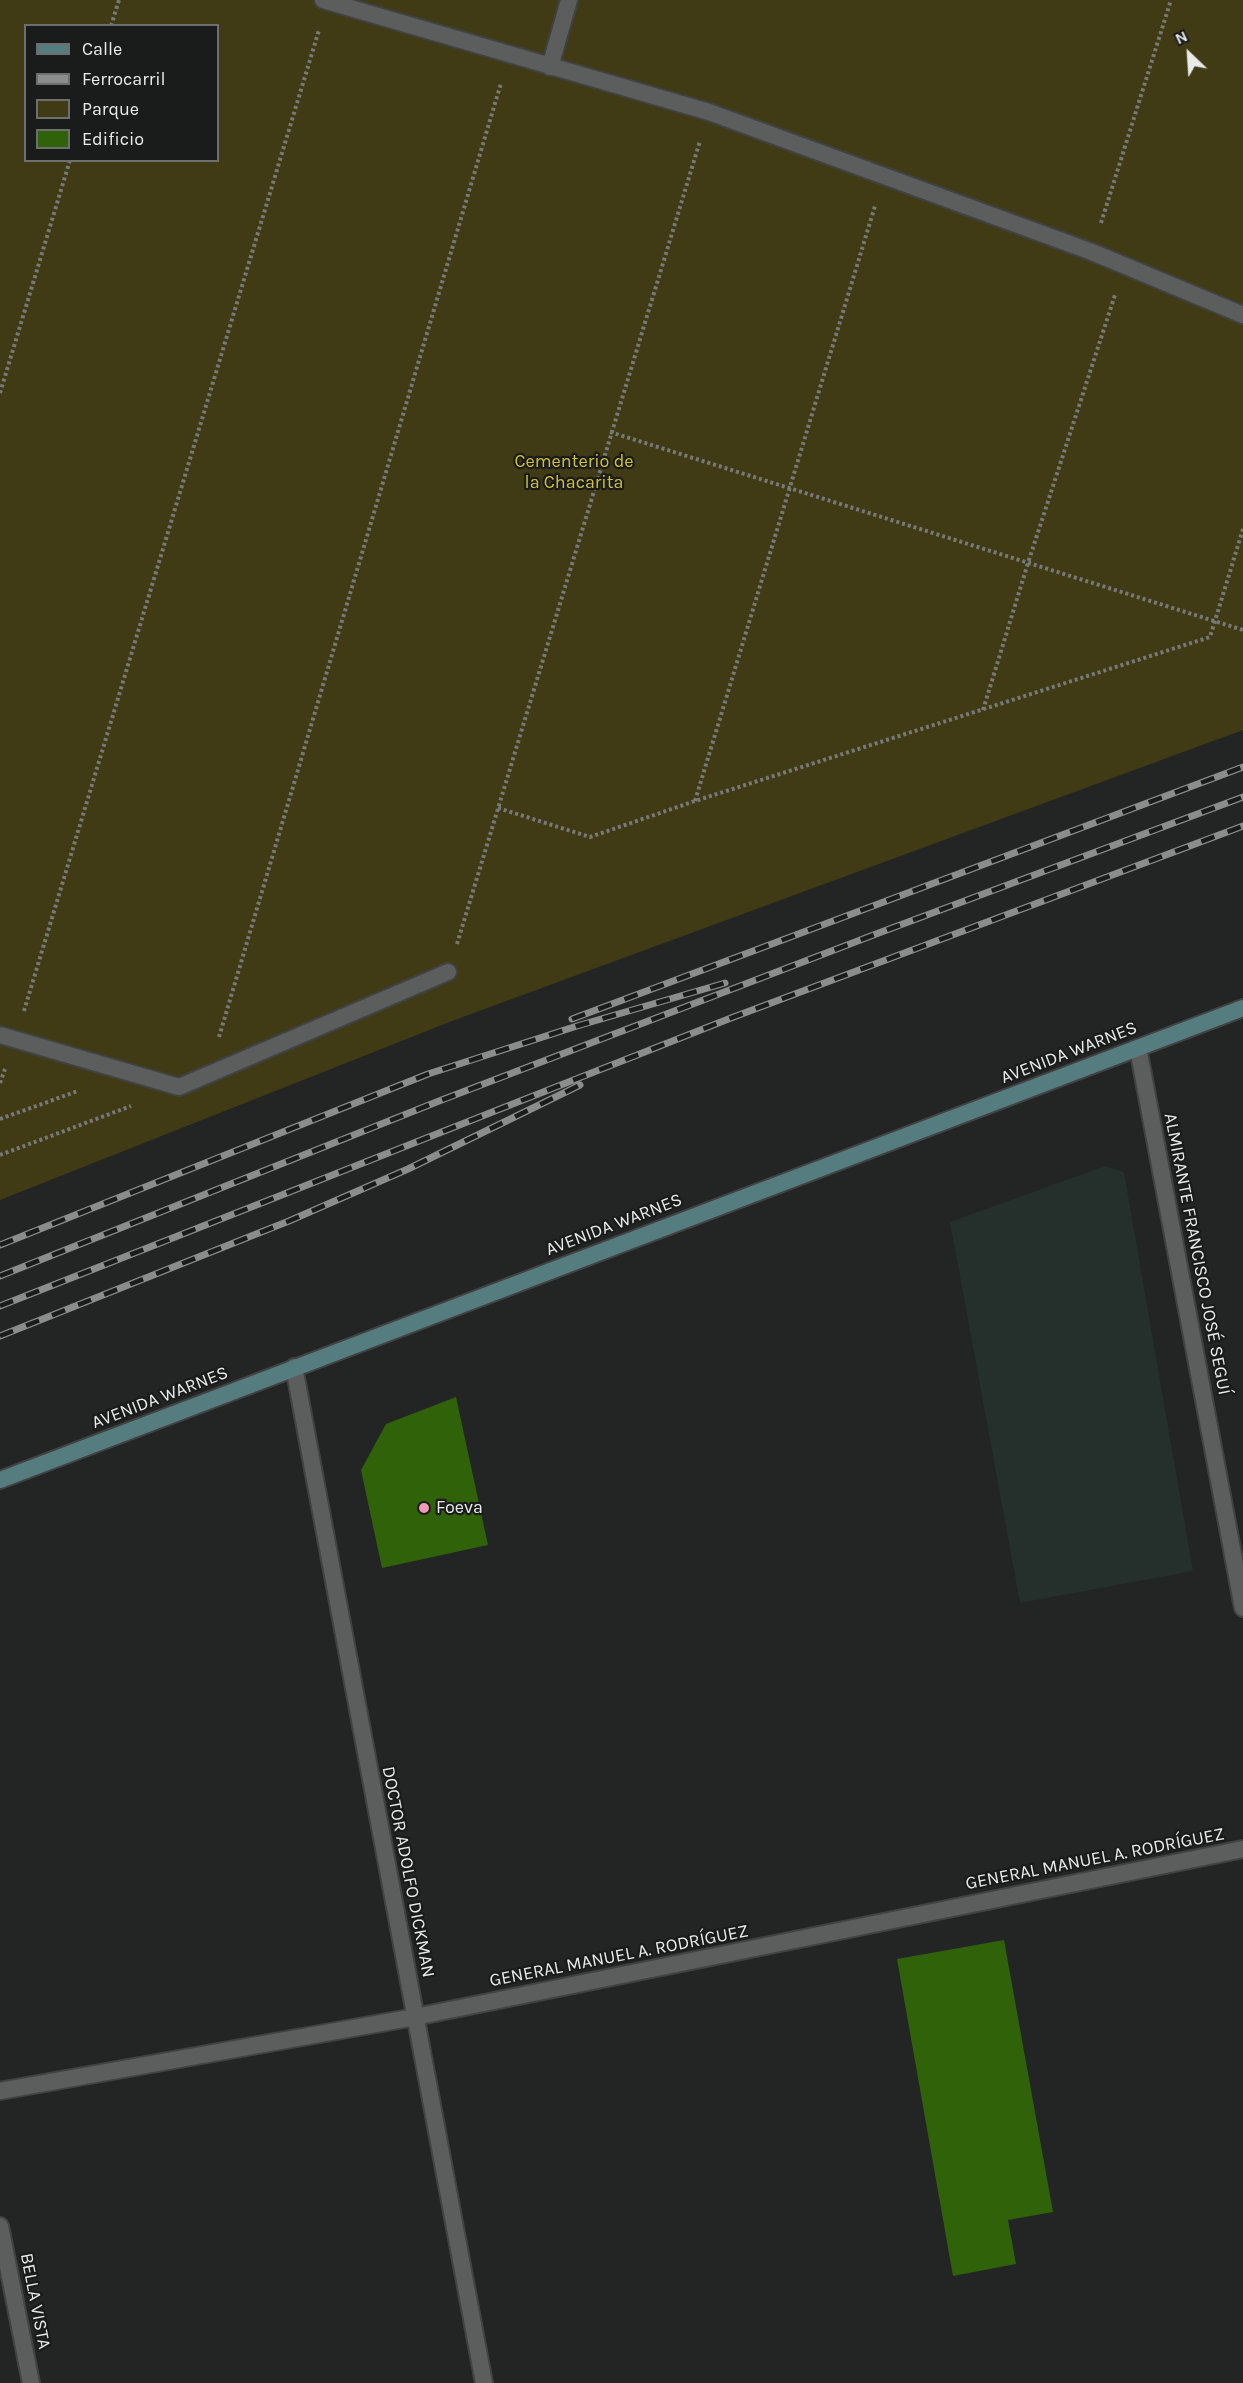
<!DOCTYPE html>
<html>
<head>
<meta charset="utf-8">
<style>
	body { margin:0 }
	#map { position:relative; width:1243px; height:2383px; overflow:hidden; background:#222524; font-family:Karla,sans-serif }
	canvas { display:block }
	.legend { position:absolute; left:24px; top:24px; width:195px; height:138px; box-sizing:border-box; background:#191c1a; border:2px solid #6c6f6d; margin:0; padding:8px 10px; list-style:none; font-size:18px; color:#e9ebea }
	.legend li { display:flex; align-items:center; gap:12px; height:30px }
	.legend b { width:30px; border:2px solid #6c6f6d }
	.north { position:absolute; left:1159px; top:24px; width:60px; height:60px; -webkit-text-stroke:4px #191c1a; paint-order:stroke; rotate:335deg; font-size:16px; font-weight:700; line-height:24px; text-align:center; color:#e9ebea }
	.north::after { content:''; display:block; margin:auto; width:21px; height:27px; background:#e9ebea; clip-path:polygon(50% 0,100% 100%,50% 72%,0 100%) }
</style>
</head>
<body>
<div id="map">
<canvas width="1243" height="2383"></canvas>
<ul class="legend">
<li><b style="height:8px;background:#557d80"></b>Calle</li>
<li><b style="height:8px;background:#8b8d8c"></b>Ferrocarril</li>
<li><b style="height:16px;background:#403b14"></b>Parque</li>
<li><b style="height:16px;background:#306209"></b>Edificio</li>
</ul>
<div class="north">N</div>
</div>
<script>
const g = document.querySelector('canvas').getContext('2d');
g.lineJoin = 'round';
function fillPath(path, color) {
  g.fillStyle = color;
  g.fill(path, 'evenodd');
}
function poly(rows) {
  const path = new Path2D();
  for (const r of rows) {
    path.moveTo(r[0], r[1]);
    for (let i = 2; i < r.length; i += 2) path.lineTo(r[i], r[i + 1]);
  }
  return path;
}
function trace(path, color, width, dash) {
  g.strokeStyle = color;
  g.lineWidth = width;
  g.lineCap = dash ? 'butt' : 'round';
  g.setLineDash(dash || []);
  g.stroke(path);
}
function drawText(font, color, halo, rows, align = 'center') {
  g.font = font + ' Karla,sans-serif';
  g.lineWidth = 4.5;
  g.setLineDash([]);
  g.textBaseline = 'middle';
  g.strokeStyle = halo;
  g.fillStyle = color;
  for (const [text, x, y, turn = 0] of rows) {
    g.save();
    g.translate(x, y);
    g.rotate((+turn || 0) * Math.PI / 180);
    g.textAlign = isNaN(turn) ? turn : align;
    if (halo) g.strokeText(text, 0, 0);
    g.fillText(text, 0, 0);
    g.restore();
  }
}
const built = poly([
	[1105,1166,1124,1172,1193,1571,1020,1603,950,1222]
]);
const green = poly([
	[0,0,1243,0,1243,730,452,1021,0,1200],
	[26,26,218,26,218,160,26,160]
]);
const building = poly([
	[456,1397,488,1545,382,1568,361,1470,386,1424],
	[1004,1940,1053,2212,1008,2220,1016,2264,953,2276,897,1959]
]);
const path = poly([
	[111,26,119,0],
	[1101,223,1171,0],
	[0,393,70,160],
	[610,432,1243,630],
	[983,710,1028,563,1115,295],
	[695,801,875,206],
	[498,808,590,837,695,801,1210,637,1243,529],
	[457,944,700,141],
	[24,1011,319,30],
	[219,1037,501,83],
	[0,1083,5,1069],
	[0,1119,78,1091],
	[0,1155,131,1106]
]);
const service = poly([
	[323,0,709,112,1092,252,1243,315],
	[550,67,569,0],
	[0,1035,179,1087,448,972]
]);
const minor = poly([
	[1138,1048,1243,1608],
	[294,1367,484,2383],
	[0,2091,415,2017,1243,1849],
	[0,2226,31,2383]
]);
const secondary = poly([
	[0,1480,1243,1008]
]);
const rail = poly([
	[572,1019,1243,767],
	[0,1245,428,1074,577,1026,725,983],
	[0,1276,439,1101,876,934,1243,797],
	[0,1306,731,1018,1243,826],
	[0,1336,289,1221,408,1169,580,1085]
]);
const markers = [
	[424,1508,6,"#f09ab7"]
];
const parkNames = [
	["Cementerio de",574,462],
	["la Chacarita",574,483]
];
const streetNames = [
	["AVENIDA WARNES",1069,1053,-21],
	["AVENIDA WARNES",614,1225,-21],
	["ALMIRANTE FRANCISCO JOSÉ SEGUÍ",1197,1254,79],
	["AVENIDA WARNES",160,1398,-21],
	["GENERAL MANUEL A. RODRÍGUEZ",1095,1859,-11],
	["DOCTOR ADOLFO DICKMAN",408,1872,79],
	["GENERAL MANUEL A. RODRÍGUEZ",619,1956,-11],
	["BELLA VISTA",35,2301,79]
];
const poiNames = [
	["Foeva",436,1508]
];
fillPath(built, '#252f2b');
fillPath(green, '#403b14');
fillPath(building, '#306209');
trace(service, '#404342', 20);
trace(minor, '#404342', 20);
trace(secondary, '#404342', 20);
trace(path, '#777978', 4, [3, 3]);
trace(service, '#5b5e5d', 16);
trace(minor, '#5b5e5d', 16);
trace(secondary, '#557d80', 16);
trace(rail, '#8b8d8c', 7);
trace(rail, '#191c1a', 4.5, [14]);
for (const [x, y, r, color] of markers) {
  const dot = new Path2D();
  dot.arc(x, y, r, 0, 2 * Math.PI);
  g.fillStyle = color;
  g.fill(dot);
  trace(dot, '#191c1a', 2);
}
drawText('18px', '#d4c12d', '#191c1a', parkNames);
drawText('18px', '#e9ebea', '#191c1a', streetNames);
drawText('18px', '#e9ebea', '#191c1a', poiNames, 'left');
</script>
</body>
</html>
